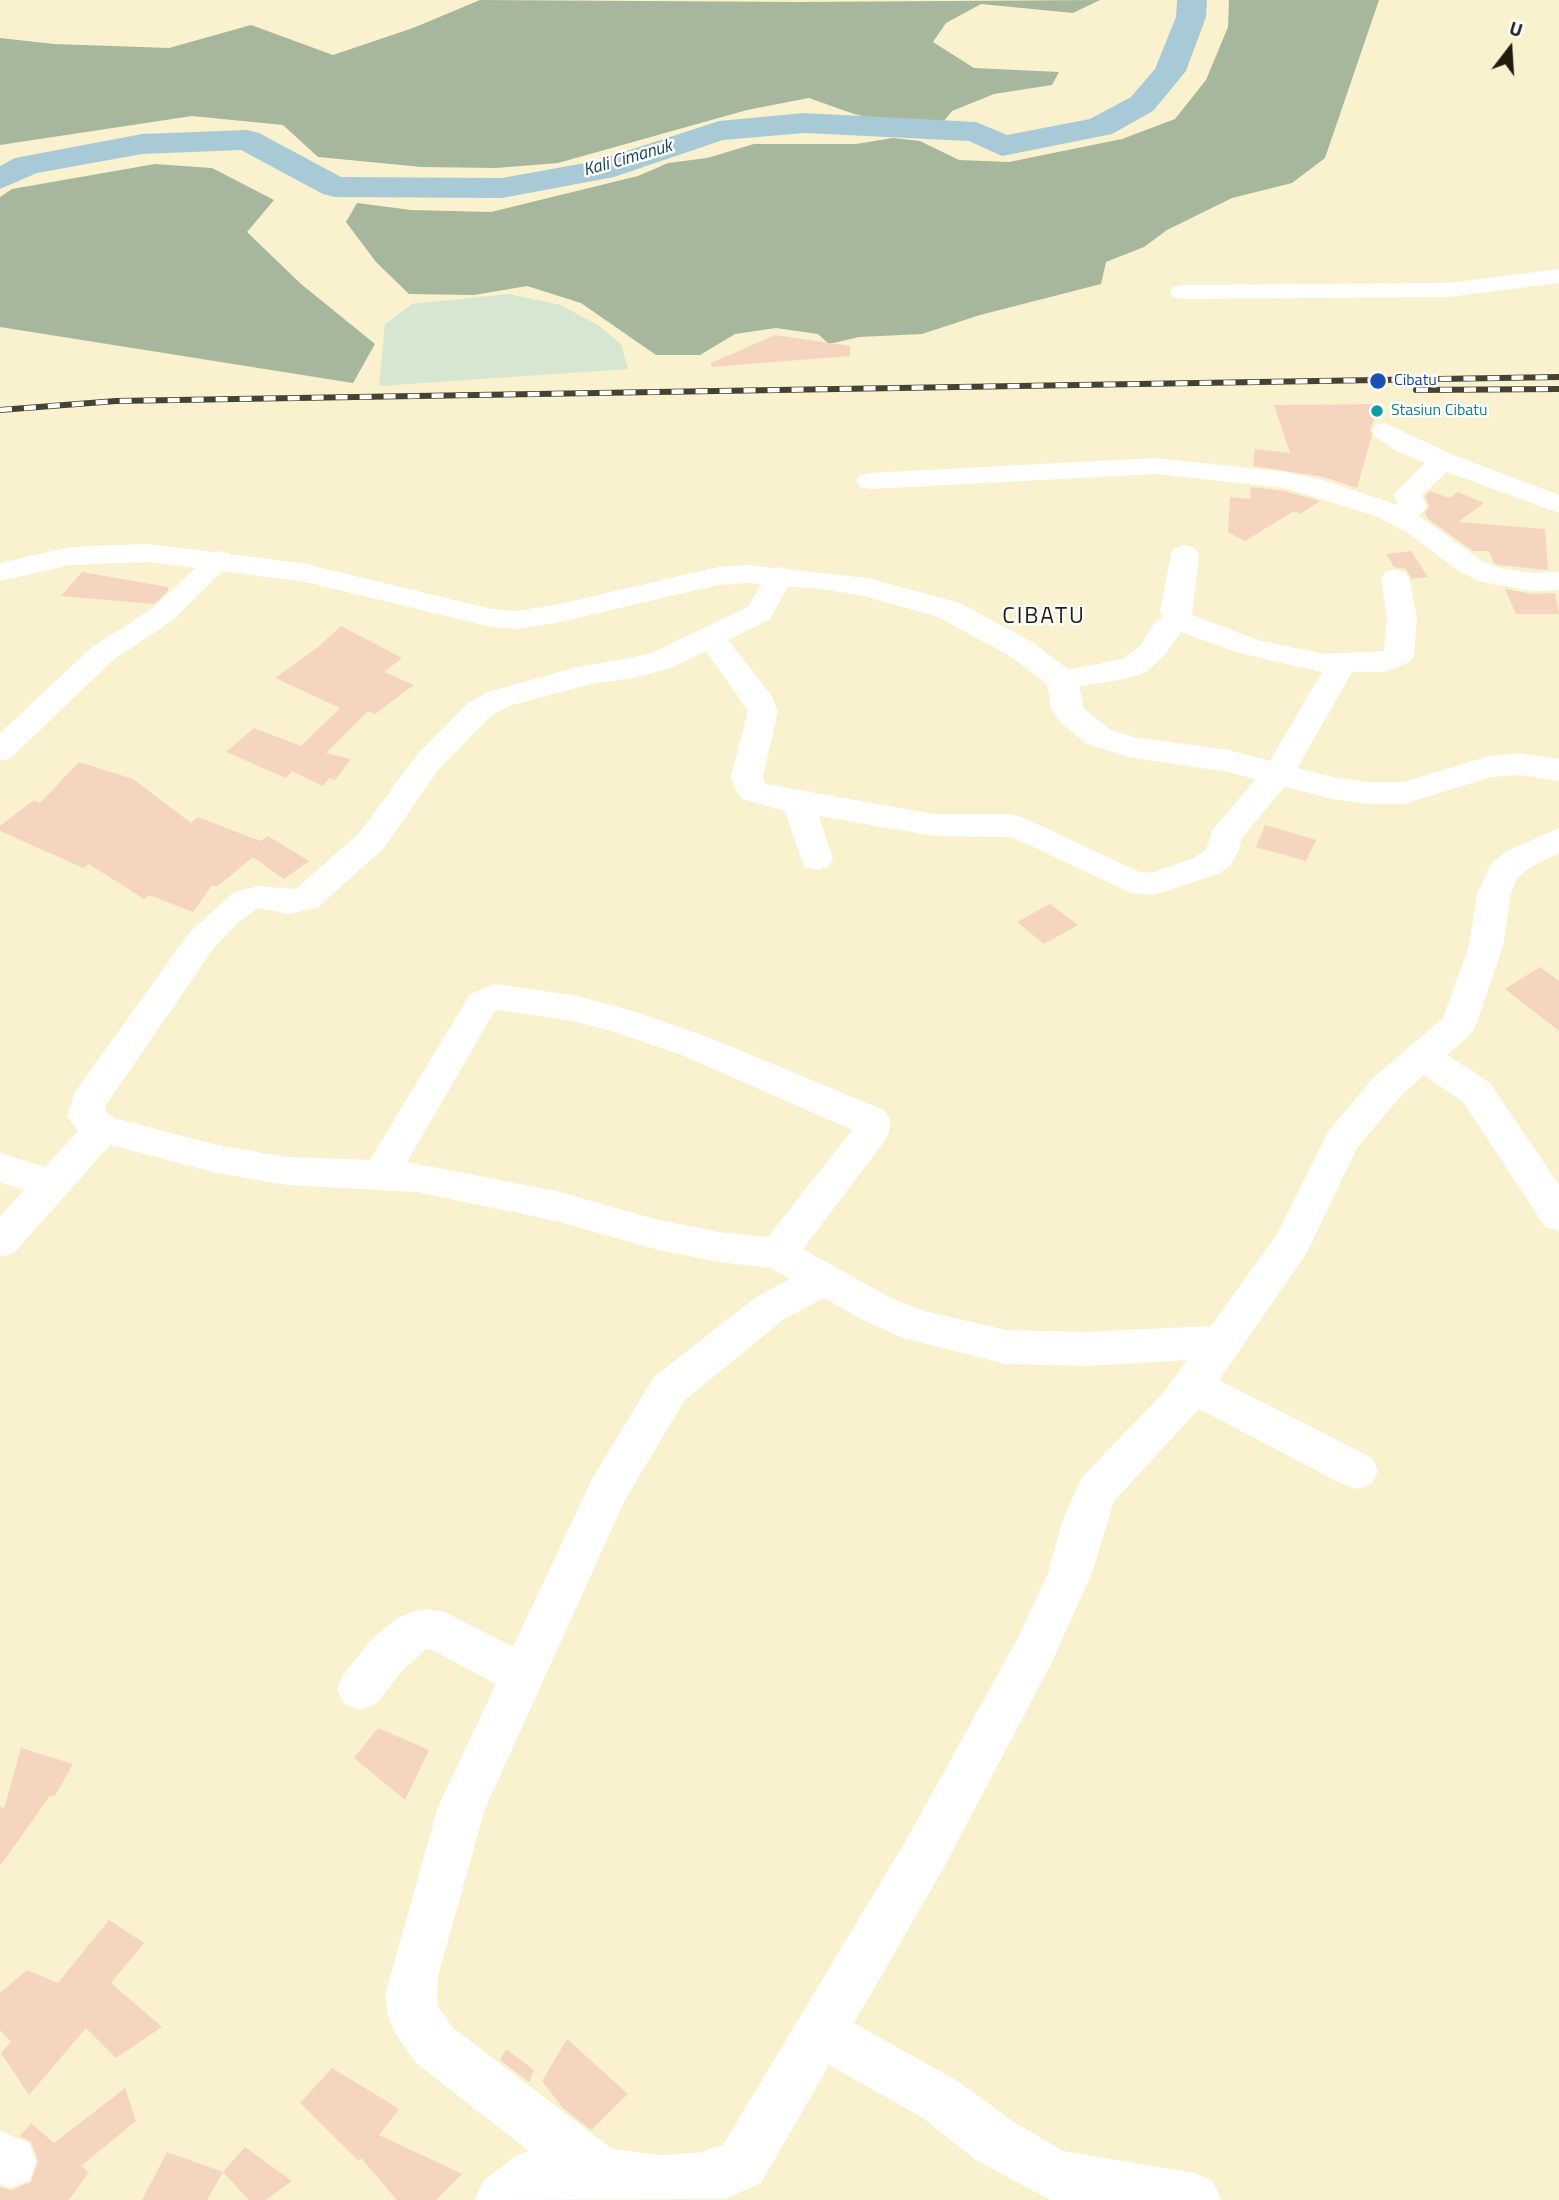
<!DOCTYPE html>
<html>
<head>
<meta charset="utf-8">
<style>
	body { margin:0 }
	#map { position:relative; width:1559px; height:2200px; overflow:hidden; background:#faf1ce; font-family:"Titillium Web",sans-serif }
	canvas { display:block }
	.north { position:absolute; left:1475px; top:14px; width:70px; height:70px; -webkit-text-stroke:5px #fff; paint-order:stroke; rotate:17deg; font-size:19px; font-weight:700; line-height:28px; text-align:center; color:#211e11 }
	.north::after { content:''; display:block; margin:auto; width:24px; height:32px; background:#211e11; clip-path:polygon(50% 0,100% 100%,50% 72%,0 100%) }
</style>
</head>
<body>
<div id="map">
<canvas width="1559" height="2200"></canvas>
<div class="north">U</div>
</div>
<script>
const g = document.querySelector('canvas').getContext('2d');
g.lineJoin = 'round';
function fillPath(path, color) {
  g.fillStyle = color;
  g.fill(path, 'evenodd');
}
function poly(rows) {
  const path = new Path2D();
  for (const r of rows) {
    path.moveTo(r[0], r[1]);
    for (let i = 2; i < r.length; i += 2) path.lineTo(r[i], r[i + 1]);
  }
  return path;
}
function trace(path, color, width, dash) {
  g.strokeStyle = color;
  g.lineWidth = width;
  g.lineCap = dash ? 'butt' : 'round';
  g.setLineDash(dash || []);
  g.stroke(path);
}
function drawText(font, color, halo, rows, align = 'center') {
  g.font = font + ' "Titillium Web",sans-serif';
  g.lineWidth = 5;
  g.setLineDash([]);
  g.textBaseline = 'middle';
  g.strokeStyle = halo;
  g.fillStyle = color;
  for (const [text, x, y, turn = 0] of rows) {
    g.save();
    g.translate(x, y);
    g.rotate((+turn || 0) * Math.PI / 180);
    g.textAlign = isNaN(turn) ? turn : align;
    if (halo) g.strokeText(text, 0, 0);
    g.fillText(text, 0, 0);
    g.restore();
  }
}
const green = poly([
	[509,294,560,305,598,325,621,344,628,369,379,386,385,324,412,304]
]);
const forest = poly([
	[480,0,799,2,1100,0,1073,13,981,4,946,23,933,42,974,68,1059,72,1052,85,994,94,952,111,935,132,854,114,809,98,747,110,558,163,496,168,422,167,318,157,283,125,192,116,0,145,0,38,54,44,169,48,251,25,333,55,413,28],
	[1229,0,1379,0,1325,158,1292,183,1232,198,1167,230,1144,247,1106,262,1101,284,980,315,922,334,859,337,829,344,818,334,776,328,735,334,700,355,656,355,581,303,527,286,474,295,409,294,376,262,346,222,357,203,411,210,491,212,638,176,668,163,707,158,754,144,856,144,893,138,920,141,959,160,1009,162,1122,139,1175,119,1206,80,1228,27],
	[155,164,212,168,274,200,247,232,301,284,375,344,353,383,0,327,0,197,12,189]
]);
const river = poly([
	[1177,0,1207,0,1206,17,1186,71,1153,111,1112,134,1002,156,969,141,804,133,723,140,614,177,502,198,335,197,323,194,241,150,142,154,37,173,0,189,0,166,15,158,142,134,247,130,259,133,341,177,502,178,596,161,719,121,804,113,976,122,1007,135,1090,119,1131,97,1155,69,1176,17,1177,0]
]);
const building = poly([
	[775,335,850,346,850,356,711,367,711,363],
	[1380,404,1370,430,1372,435,1357,488,1324,477,1253,466,1255,449,1290,453,1274,405],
	[1251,487,1284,491,1320,501,1300,514,1294,511,1245,541,1228,532,1230,497,1250,499],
	[1430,491,1449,498,1458,492,1484,503,1458,522,1545,529,1548,570,1500,565,1494,563,1489,551,1473,551,1428,519,1425,513,1429,506,1425,496],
	[1411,551,1428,577,1412,579,1406,569,1394,567,1386,554],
	[82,572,168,587,168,591,154,604,61,596],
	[1505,589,1533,594,1555,593,1559,614,1516,614],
	[341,626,402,658,384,672,414,685,375,714,368,711,326,753,351,759,335,780,329,778,323,786,292,771,286,778,226,752,254,728,301,746,340,708,275,678,318,647],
	[79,762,133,779,191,823,198,817,260,841,268,836,309,861,284,879,253,857,217,887,212,885,193,912,149,895,144,899,89,864,83,868,0,831,0,826,34,800,40,803],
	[1265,825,1316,840,1306,861,1256,847],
	[1050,904,1078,925,1044,944,1017,922],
	[1540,967,1559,981,1559,1031,1505,989],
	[378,1728,429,1750,405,1800,354,1758],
	[21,1748,73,1764,55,1796,50,1796,0,1866,0,1806,4,1809],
	[109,1920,144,1943,111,1983,162,2027,116,2058,86,2028,29,2095,1,2053,11,2042,0,2030,0,1993,27,1970,58,1983],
	[567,2039,628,2094,591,2130,563,2108,542,2081],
	[506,2049,534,2070,529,2082,500,2060],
	[332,2068,399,2109,379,2135,462,2174,436,2200,397,2200,361,2158,359,2161,300,2103],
	[125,2088,136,2121,81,2166,89,2172,69,2200,0,2200,0,2187,11,2190,31,2182,38,2161,31,2142,20,2136,31,2123,54,2143],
	[245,2147,292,2181,266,2200,249,2200,223,2172],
	[167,2152,223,2172,207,2200,142,2200]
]);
const street = poly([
	[1559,269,1559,283,1449,297,1182,299,1173,297,1170,292,1173,287,1182,285,1449,283,1559,269],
	[1385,423,1453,455,1559,495,1559,513,1447,472,1422,495,1427,507,1419,516,1482,561,1499,568,1533,573,1559,572,1559,590,1533,591,1482,582,1462,573,1406,532,1376,516,1285,488,1156,474,870,489,860,487,856,481,860,475,870,473,1156,458,1285,472,1323,480,1398,505,1394,494,1425,463,1396,451,1376,437,1372,431,1376,425,1385,423],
	[1185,545,1195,548,1199,554,1192,615,1258,640,1324,654,1384,651,1387,618,1381,578,1385,572,1395,569,1405,572,1409,578,1417,618,1414,656,1410,662,1384,672,1352,672,1291,779,1241,839,1240,848,1230,866,1218,874,1153,895,1131,893,1012,837,934,836,819,816,833,859,828,867,816,870,804,867,785,811,742,799,733,785,731,776,748,711,706,651,671,668,632,678,590,684,509,706,490,717,438,770,384,848,318,907,289,914,258,908,239,922,213,949,106,1105,105,1111,114,1118,217,1145,286,1157,370,1160,470,994,495,984,573,995,636,1012,710,1038,884,1110,890,1120,889,1133,883,1143,803,1249,889,1297,924,1311,1006,1330,1088,1332,1211,1326,1277,1234,1329,1130,1373,1078,1443,1018,1469,946,1477,894,1491,864,1507,851,1559,828,1559,853,1531,867,1517,878,1511,894,1503,946,1476,1025,1471,1034,1447,1055,1490,1083,1559,1185,1559,1231,1545,1227,1464,1103,1424,1075,1399,1098,1357,1148,1306,1254,1219,1380,1372,1458,1378,1471,1372,1484,1357,1489,1342,1484,1199,1409,1114,1501,1092,1573,1051,1664,942,1871,854,2023,959,2082,1014,2122,1063,2151,1194,2173,1213,2181,1221,2200,1050,2200,976,2160,923,2118,829,2065,761,2183,726,2199,475,2200,483,2181,516,2156,529,2151,416,2063,395,2033,388,2015,385,1995,438,1807,496,1684,430,1649,425,1650,402,1671,376,1704,360,1710,344,1704,337,1689,344,1674,370,1641,397,1618,413,1612,430,1609,447,1613,513,1647,593,1477,654,1377,756,1297,790,1279,771,1268,719,1262,655,1249,556,1221,416,1192,286,1185,217,1173,110,1145,14,1253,0,1257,0,1216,24,1190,0,1182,0,1153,45,1167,78,1131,67,1116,75,1092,189,933,234,892,258,886,296,889,360,832,416,756,468,703,488,692,574,668,649,654,748,607,770,570,780,567,790,570,794,576,770,619,728,640,771,695,778,711,763,776,765,784,934,814,1009,814,1022,817,1137,871,1151,873,1194,858,1206,850,1213,829,1267,766,1322,672,1239,653,1181,632,1164,656,1145,673,1120,680,1062,689,1051,687,1047,680,1051,673,1123,659,1141,645,1155,622,1163,618,1160,611,1171,554,1175,548,1185,545],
	[499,1010,573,1021,615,1032,684,1056,852,1130,768,1237,719,1232,655,1219,556,1191,407,1162,494,1012,499,1010],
	[824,1298,861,1319,903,1338,1006,1364,1088,1366,1187,1360,1164,1392,1082,1477,1063,1519,1048,1573,1019,1636,908,1837,723,2145,697,2153,661,2155,612,2149,452,2027,437,2005,438,1976,485,1809,625,1500,684,1401,784,1319,824,1298],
	[220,551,230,554,234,560,173,620,113,660,11,758,0,761,0,733,91,648,153,608,210,554,220,551],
	[0,2131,29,2143,36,2162,29,2181,10,2188,0,2184,0,2131]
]);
const primary = poly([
	[149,544,301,563,492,609,515,611,555,605,718,567,747,565,867,578,960,603,1032,642,1073,673,1078,680,1084,709,1111,730,1133,737,1228,750,1332,777,1368,782,1403,782,1489,756,1520,753,1559,759,1559,781,1520,775,1491,777,1404,804,1368,804,1332,799,1228,772,1129,757,1087,744,1061,723,1051,708,1047,684,1010,656,938,617,864,596,821,589,747,583,718,585,555,623,515,629,492,627,301,581,149,562,70,565,0,581,0,563,70,547,149,544]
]);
const rail = poly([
	[1416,390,1559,389],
	[0,410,116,401,1559,377]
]);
const markers = [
	[1378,381,9,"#1a4fb4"],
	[1377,411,7,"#0f9aa8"]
];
const farTransitnames = [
	["Cibatu",1394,381]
];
const farCulturenames = [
	["Stasiun Cibatu",1391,411]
];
const farWaternames = [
	["Kali Cimanuk",628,159,-16]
];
const quarterNames = [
	["CIBATU",1044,617]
];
fillPath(green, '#d7e6d0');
fillPath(forest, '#a6b79d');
fillPath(river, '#a8cad7');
fillPath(building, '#f5d5bf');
fillPath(street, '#fff');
fillPath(primary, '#fff');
trace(rail, '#464232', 6);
trace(rail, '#fff', 4.5, [12]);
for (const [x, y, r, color] of markers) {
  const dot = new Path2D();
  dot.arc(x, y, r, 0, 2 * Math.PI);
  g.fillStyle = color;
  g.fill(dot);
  trace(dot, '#fff', 2.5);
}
drawText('16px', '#164399', '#fff', farTransitnames, 'left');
drawText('16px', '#0d838f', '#fff', farCulturenames, 'left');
drawText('italic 18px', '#154654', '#fff', farWaternames);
g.letterSpacing = '2px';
drawText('23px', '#211e11', '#fff', quarterNames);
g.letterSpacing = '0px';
</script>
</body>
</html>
